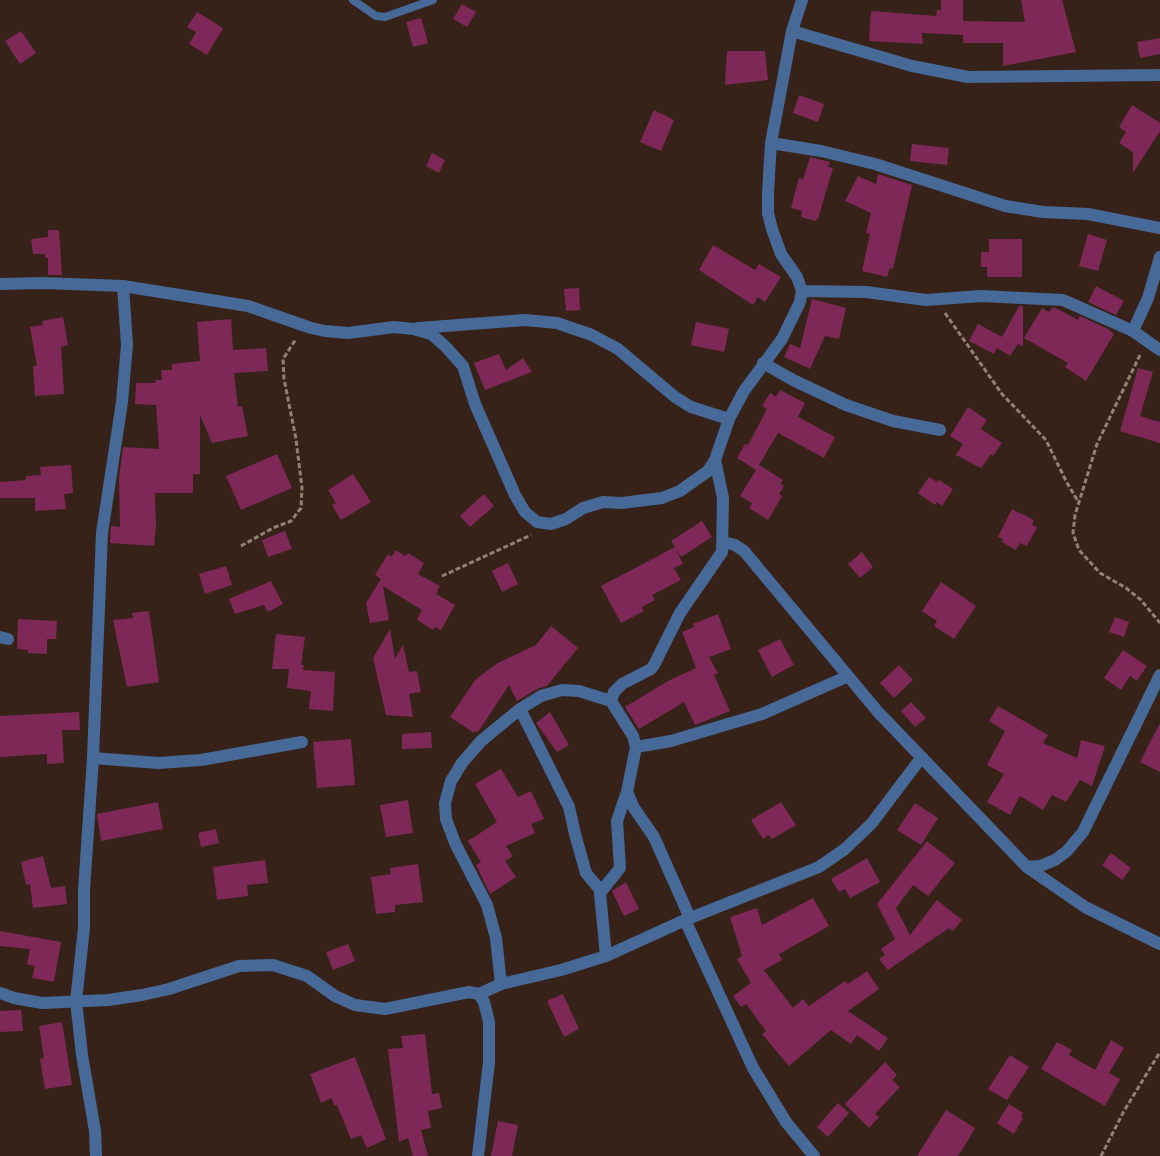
<!DOCTYPE html>
<html>
<head>
<meta charset="utf-8">
<style>
	body { margin:0 }
	canvas { display:block; background:#362218 }
</style>
</head>
<body>
<canvas width="1160" height="1156"></canvas>
<script>
const g = document.querySelector('canvas').getContext('2d');
g.lineJoin = 'round';
function fillPath(path, color) {
  g.fillStyle = color;
  g.fill(path, 'evenodd');
}
function poly(rows) {
  const path = new Path2D();
  for (const r of rows) {
    path.moveTo(r[0], r[1]);
    for (let i = 2; i < r.length; i += 2) path.lineTo(r[i], r[i + 1]);
  }
  return path;
}
function trace(path, color, width, dash) {
  g.strokeStyle = color;
  g.lineWidth = width;
  g.lineCap = dash ? 'butt' : 'round';
  g.setLineDash(dash || []);
  g.stroke(path);
}
const building = poly([
	[941,0,963,0,963,21,1025,22,1021,0,1062,0,1076,52,1003,66,1003,43,963,43,963,35,922,33,923,44,869,41,871,11,936,16,937,10,941,10],
	[462,4,476,12,467,27,453,19],
	[197,12,223,28,207,55,189,44,196,32,187,27],
	[421,18,428,43,413,47,406,22],
	[21,31,36,53,20,64,5,41],
	[1160,38,1160,54,1140,58,1137,42],
	[727,51,765,51,768,80,725,85],
	[799,95,824,104,818,122,793,113],
	[1132,105,1160,123,1160,131,1133,173,1133,152,1119,143,1126,132,1119,127],
	[654,110,674,120,661,151,640,142],
	[912,144,949,148,947,165,910,161],
	[432,153,445,160,439,173,426,166],
	[810,157,830,162,828,167,833,168,818,219,815,221,801,217,802,211,791,208,799,178,803,180],
	[878,174,912,185,893,269,890,268,887,277,862,271,870,234,866,233,871,213,845,201,858,176,876,184],
	[48,230,59,230,62,275,48,275,48,258,45,258,45,254,33,254,31,239,48,237],
	[1088,234,1107,240,1098,271,1079,266],
	[989,239,1022,239,1022,277,987,277,987,267,981,267,981,252,989,252],
	[713,245,755,270,759,264,781,277,765,302,758,297,753,305,699,270],
	[1096,286,1124,301,1116,315,1088,302],
	[579,288,580,310,566,311,564,289],
	[812,299,846,308,839,339,825,336,810,369,784,357,790,344,800,348],
	[1019,306,1023,306,1023,347,1018,344,1010,356,997,348,994,354,969,341,978,324,1002,337],
	[1042,308,1049,312,1052,308,1056,308,1078,320,1080,316,1108,329,1114,334,1086,381,1065,367,1068,363,1024,338],
	[63,317,68,345,61,347,64,394,35,396,33,366,37,366,30,327,43,325,42,321],
	[231,319,233,350,266,348,268,371,234,373,238,407,242,406,248,436,212,443,200,415,200,474,193,474,193,493,155,493,156,525,154,546,110,543,111,526,120,527,119,477,123,447,159,449,156,405,135,404,136,383,156,383,155,380,162,380,161,370,172,370,172,364,200,361,197,322],
	[696,322,729,329,724,352,691,345],
	[499,354,506,370,523,358,532,372,485,390,474,363],
	[1138,368,1153,372,1140,416,1160,422,1160,443,1120,431],
	[780,390,805,403,798,417,835,437,824,458,778,433,759,465,783,480,780,484,784,486,779,494,782,496,768,520,749,508,752,503,740,496,756,470,737,458,745,444,748,445,767,409,762,406,770,393,776,397],
	[968,407,987,420,981,429,1002,443,993,456,991,454,981,468,956,455,963,444,950,436],
	[277,454,292,488,241,510,226,476],
	[71,465,73,493,64,494,66,509,35,511,35,498,0,498,0,482,26,480,26,476,41,475,40,467],
	[353,474,371,502,341,520,332,505,336,503,328,490],
	[929,477,937,482,939,480,953,489,942,506,937,502,935,505,918,493],
	[484,494,494,506,470,527,460,516],
	[1012,509,1034,520,1032,525,1037,527,1027,546,1020,543,1016,550,1002,542,1003,539,998,537],
	[702,521,712,537,681,557,671,541],
	[285,531,292,549,268,557,262,540],
	[675,547,683,564,674,568,681,580,652,595,655,600,642,607,644,611,621,623,601,586],
	[396,550,405,556,408,553,424,563,418,574,440,586,436,594,455,605,441,630,435,627,433,630,417,620,422,610,383,586,389,620,370,623,366,603,381,579,375,575,388,554,391,557],
	[862,552,873,567,860,578,848,564],
	[508,563,518,584,502,592,492,571],
	[226,566,232,585,205,594,199,574],
	[271,581,283,604,268,612,264,605,235,614,229,599],
	[941,582,976,606,954,639,934,626,937,621,922,611],
	[149,611,159,682,127,687,113,620,133,618,132,613],
	[718,614,731,649,709,657,718,673,714,675,730,711,695,725,684,702,639,729,625,707,668,681,696,668,682,632,694,627,693,624],
	[1115,617,1129,622,1124,637,1109,632],
	[18,619,57,621,56,639,47,639,47,654,28,653,28,650,17,649],
	[551,626,578,648,547,686,537,689,517,701,509,685,478,732,475,731,474,733,450,717,476,679,498,663,536,645],
	[390,629,395,659,403,645,409,672,417,671,421,692,409,694,413,717,386,715,373,658],
	[276,634,305,637,301,665,304,665,303,670,335,672,333,711,309,709,311,691,287,688,289,669,272,669],
	[780,639,794,665,772,677,758,650],
	[1123,650,1147,666,1137,681,1130,676,1121,690,1104,678],
	[899,665,913,680,894,698,880,683],
	[911,702,926,718,915,727,901,711],
	[998,706,1048,735,1043,743,1077,758,1081,740,1105,746,1092,786,1080,780,1066,802,1052,795,1043,810,1020,796,1010,815,987,802,1004,774,987,765,1005,731,989,721],
	[79,712,80,730,62,730,64,763,47,764,47,754,0,757,0,716],
	[550,712,569,745,557,752,536,723],
	[1160,723,1160,772,1140,762],
	[431,732,432,748,402,749,402,734],
	[351,739,355,785,317,788,313,742],
	[501,769,518,797,531,791,544,819,531,824,535,833,506,846,513,856,505,861,516,877,490,894,476,865,481,862,468,841,497,822,475,784],
	[408,800,413,833,386,837,380,805],
	[158,802,163,829,101,841,97,814],
	[781,802,796,825,772,839,769,835,763,839,751,820],
	[915,803,938,818,921,845,897,830],
	[216,829,219,843,201,847,198,833],
	[927,841,955,863,928,896,913,885,896,908,910,935,937,900,962,920,953,931,949,928,888,970,879,959,885,955,881,949,895,939,877,904],
	[1111,853,1131,868,1122,880,1102,865],
	[43,856,51,888,65,886,67,904,33,908,30,884,26,885,21,862],
	[867,858,880,882,850,898,845,889,839,892,831,879],
	[265,860,268,883,247,885,248,896,217,900,213,867],
	[418,864,423,902,395,905,395,912,376,914,371,877,391,874,390,868],
	[626,882,639,909,624,916,612,891],
	[813,898,829,926,779,954,782,960,764,970,793,1008,803,999,809,1006,845,981,848,984,867,971,879,989,848,1011,888,1038,879,1051,857,1035,851,1044,831,1030,789,1066,762,1034,766,1031,746,1004,741,1007,733,996,751,983,737,959,742,956,730,917,757,908,762,925],
	[0,931,61,942,54,982,32,978,35,966,27,964,30,949,0,946],
	[348,944,355,961,333,970,326,952],
	[563,994,579,1029,564,1037,547,1001],
	[21,1010,23,1031,0,1032,0,1011],
	[62,1022,72,1085,45,1089,40,1059,44,1058,39,1026],
	[425,1034,432,1094,439,1093,442,1108,428,1111,431,1128,421,1130,428,1156,413,1156,408,1138,399,1142,388,1049,403,1048,401,1036],
	[1111,1040,1124,1048,1109,1073,1120,1079,1105,1106,1041,1069,1057,1042,1072,1050,1069,1055,1095,1070],
	[1010,1055,1029,1067,1007,1100,988,1089],
	[355,1057,386,1139,367,1148,361,1135,351,1139,337,1105,334,1105,332,1098,321,1103,310,1074],
	[885,1062,897,1075,892,1080,900,1087,875,1114,879,1117,869,1128,845,1104],
	[838,1103,849,1113,828,1137,817,1127],
	[1009,1104,1023,1113,1021,1117,1023,1118,1014,1134,997,1123],
	[946,1110,975,1128,967,1142,958,1156,917,1156],
	[498,1121,518,1125,512,1156,491,1156]
]);
const path = poly([
	[945,313,1002,394,1046,440,1066,481,1079,503],
	[1140,355,1097,444,1075,515,1073,533,1079,550,1100,573,1126,588,1141,600,1160,623],
	[241,546,273,528,291,521,301,508,302,488,296,439,284,379,283,359,296,339],
	[442,576,531,535],
	[1101,1156,1124,1111,1160,1052]
]);
const service = poly([
	[353,0,376,16,385,17,433,0]
]);
const minor = poly([
	[792,31,912,66,968,77,1160,75],
	[771,143,821,151,875,164,1005,206,1043,212,1088,214,1160,228],
	[0,284,43,283,123,286,248,306,311,328,325,331,348,333,394,327,413,329,431,334,445,346,463,366,475,404,515,495,525,512,537,522,551,524,566,519,583,508,603,502,622,503,662,498,680,491,708,471,715,460,729,419,744,391,782,339,800,302,802,291,797,277,781,254,772,229,768,213,768,193,771,143,792,31,802,0],
	[802,291,866,292,926,300,981,296,1063,300,1133,331,1160,350],
	[418,328,525,320,557,323,592,335,618,349,675,397,691,407,729,419],
	[1133,331,1148,298,1160,257],
	[763,363,795,381,846,405,893,421,940,430],
	[723,542,735,545,744,551,878,712,1027,867,1085,907,1160,944],
	[0,637,8,639],
	[520,709,569,807,575,834,586,873,601,891],
	[636,747,671,741,762,714,846,677],
	[93,758,158,763,201,760,302,742],
	[1027,867,1040,866,1055,860,1067,851,1083,832,1160,675],
	[690,918,654,837,634,808,627,792,636,747,633,736,611,701,614,692,622,684,651,669,654,665,680,613,722,552,723,498,715,460],
	[685,920,753,1068,786,1122,814,1156],
	[606,956,600,893,620,868,617,821,627,792],
	[501,984,496,938,487,905,455,843,446,819,445,803,451,781,462,763,481,741,520,709,541,696,562,690,579,691,611,701],
	[0,993,14,998,42,1003,108,1000,142,995,169,989,239,966,273,965,307,976,335,996,355,1005,385,1009,469,992,479,994,484,1002,489,1022,489,1062,478,1156],
	[479,994,501,984,561,970,606,956,685,920,819,867,845,849,872,823,921,758],
	[96,1156,95,1131,82,1055,76,1001,84,928,84,890,93,758,102,533,122,402,127,345,123,286]
]);
fillPath(building, '#7d2857');
trace(path, '#928178', 3, [5, 2.5]);
trace(service, '#466998', 8);
trace(minor, '#466998', 12);
</script>
</body>
</html>
